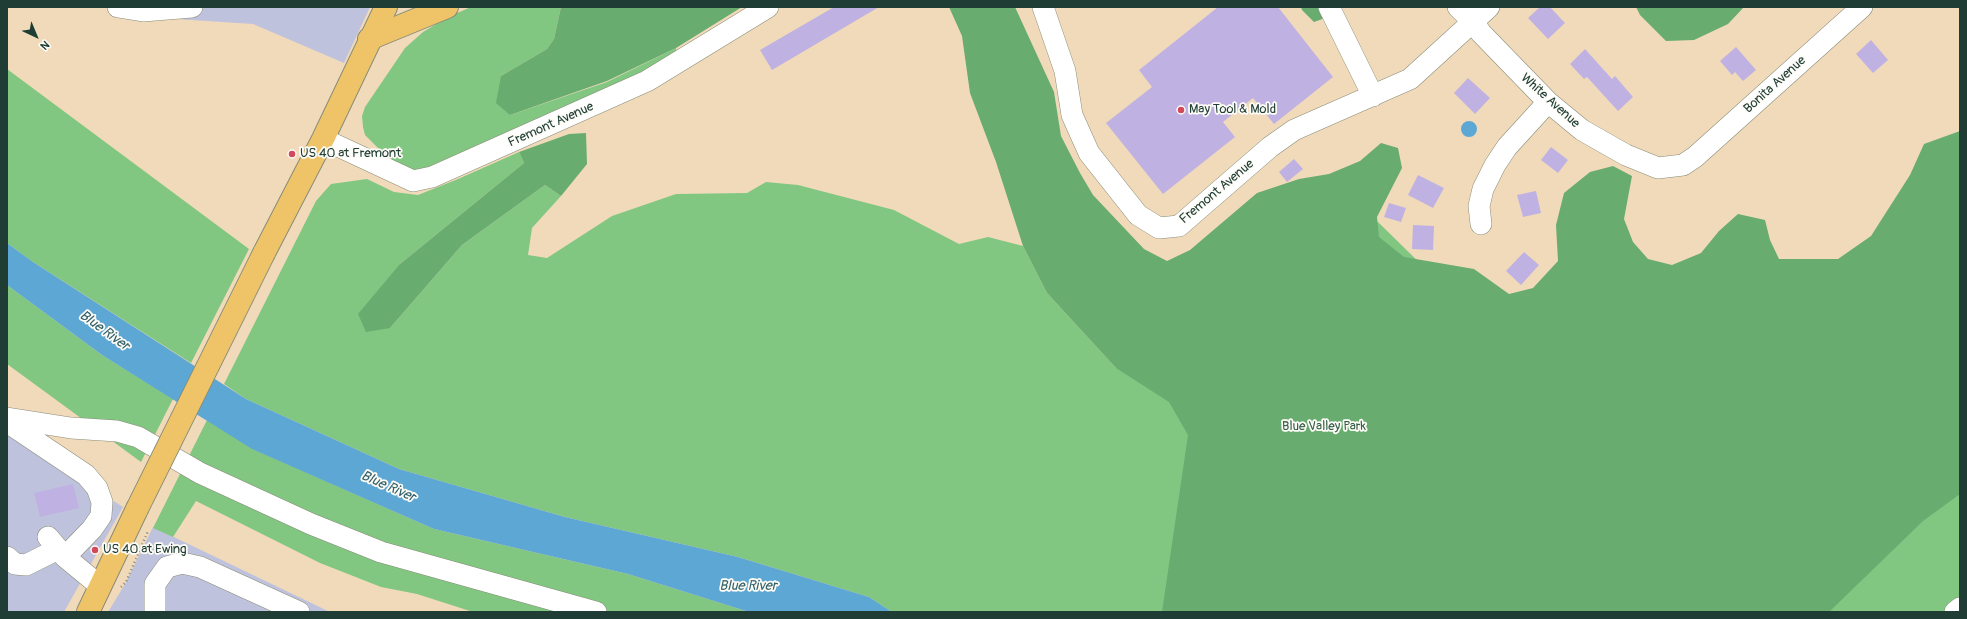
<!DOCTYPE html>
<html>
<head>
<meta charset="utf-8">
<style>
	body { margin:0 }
	#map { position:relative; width:1967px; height:619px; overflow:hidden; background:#f1daba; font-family:Pangolin,sans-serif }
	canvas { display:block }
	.frame { position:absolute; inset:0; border:8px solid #1f3d34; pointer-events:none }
	.north { position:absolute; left:16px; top:16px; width:40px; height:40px; -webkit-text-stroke:3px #fdfcf7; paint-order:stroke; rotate:136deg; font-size:11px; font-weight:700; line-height:16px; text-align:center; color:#1f3d34 }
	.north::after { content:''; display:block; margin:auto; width:14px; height:18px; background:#1f3d34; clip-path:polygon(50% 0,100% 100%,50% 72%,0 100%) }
</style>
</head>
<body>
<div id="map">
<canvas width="1967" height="619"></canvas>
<div class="frame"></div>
<div class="north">N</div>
</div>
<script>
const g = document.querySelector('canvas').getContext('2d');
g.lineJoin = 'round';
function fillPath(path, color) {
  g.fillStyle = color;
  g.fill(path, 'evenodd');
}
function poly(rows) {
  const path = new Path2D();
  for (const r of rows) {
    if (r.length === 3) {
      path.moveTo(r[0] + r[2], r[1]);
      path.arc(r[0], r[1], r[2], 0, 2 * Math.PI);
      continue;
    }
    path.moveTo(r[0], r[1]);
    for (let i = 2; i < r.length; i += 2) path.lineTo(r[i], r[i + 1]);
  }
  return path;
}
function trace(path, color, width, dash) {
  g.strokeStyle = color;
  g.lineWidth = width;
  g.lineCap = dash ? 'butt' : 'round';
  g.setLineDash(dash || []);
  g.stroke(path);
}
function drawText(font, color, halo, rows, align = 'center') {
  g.font = font + ' Pangolin,sans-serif';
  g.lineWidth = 3.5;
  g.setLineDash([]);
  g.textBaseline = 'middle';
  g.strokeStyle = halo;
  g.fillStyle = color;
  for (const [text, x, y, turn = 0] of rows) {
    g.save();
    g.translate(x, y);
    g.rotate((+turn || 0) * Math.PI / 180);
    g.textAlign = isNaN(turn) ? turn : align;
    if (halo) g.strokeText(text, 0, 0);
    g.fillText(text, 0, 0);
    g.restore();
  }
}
const industrial = poly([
	[135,7,370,7,344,63,253,24,130,16],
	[7,432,123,507,64,612,7,612],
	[153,527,328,611,333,612,108,612,125,584]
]);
const green = poly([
	[471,7,561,7,554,39,547,49,501,76,510,115,607,82,676,48,677,56,432,170,414,171,391,161,365,135,363,127,362,116,365,107,405,48,423,32,448,17],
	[7,69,249,249,191,363,33,262,7,243],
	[519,152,524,163,400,264,390,328,462,245,545,185,561,196,532,228,528,255,547,258,612,216,676,194,747,193,766,182,798,185,894,210,959,244,988,237,1023,246,1047,293,1116,368,1329,174,1481,323,1960,269,1960,605,1952,612,892,612,869,597,738,557,565,517,399,469,246,399,224,384,316,201,331,184,367,179,394,192,418,195,458,179],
	[7,285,102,355,173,399,141,462,7,364],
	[207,420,253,449,434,529,628,574,749,612,473,612,417,594,381,587,320,563,196,501,173,537,153,528]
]);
const forest = poly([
	[561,7,742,7,676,48,607,81,510,115,496,103,501,76,547,49,554,39],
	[949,7,1015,7,1054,92,1061,136,1080,173,1093,195,1144,249,1167,261,1190,250,1257,193,1299,179,1329,174,1360,161,1381,143,1398,148,1402,168,1377,217,1379,237,1404,257,1474,269,1509,294,1533,288,1558,261,1556,225,1564,193,1590,172,1613,166,1632,176,1624,219,1633,242,1648,259,1672,265,1701,253,1719,231,1738,214,1765,220,1770,240,1779,259,1838,259,1871,236,1910,175,1924,144,1960,131,1960,494,1923,521,1829,612,1162,612,1188,435,1169,402,1116,368,1047,293,1023,246,996,162,970,93,962,36],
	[1301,7,1335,7,1328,17,1314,22,1302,10],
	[1636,7,1744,7,1728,24,1694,40,1666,41,1640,15],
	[586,133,587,164,561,196,545,185,462,245,390,328,366,332,358,314,400,264,524,163,519,152,569,134]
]);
const water = poly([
	[1469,129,8],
	[7,243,33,262,246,399,399,469,565,517,738,557,869,597,892,612,749,612,628,574,434,529,252,449,102,355,7,285]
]);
const building = poly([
	[834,7,879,7,772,70,760,50],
	[1218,7,1278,7,1333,77,1274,124,1253,98,1223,122,1235,137,1163,194,1106,123,1152,87,1139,70],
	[1540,7,1550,7,1565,23,1548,39,1528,18],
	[1871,40,1888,60,1873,73,1856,54],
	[1736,47,1756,70,1743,81,1735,72,1732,75,1720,61],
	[1585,49,1612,79,1615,76,1633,97,1618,111,1587,77,1584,79,1570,64],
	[1468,78,1490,98,1475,114,1454,93],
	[1551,147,1568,160,1558,173,1541,160],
	[1294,159,1303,169,1287,182,1279,172],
	[1418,175,1444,188,1433,208,1408,195],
	[1536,191,1541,213,1523,217,1517,195],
	[1389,203,1406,208,1401,222,1384,217],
	[1413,225,1434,226,1433,250,1412,249],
	[1524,252,1539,265,1521,285,1506,271],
	[73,484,79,508,40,517,34,493]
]);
const path = poly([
	[121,587,126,582,148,531]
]);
const minor = poly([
	[118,7,143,11,192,7],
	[1043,7,1065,71,1072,115,1089,153,1138,215,1159,228,1179,226,1270,147,1294,130,1410,79,1489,7],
	[1329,7,1373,96],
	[1458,7,1473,22,1481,33,1548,102,1582,130,1626,155,1658,168,1683,165,1695,157,1862,7],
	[323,139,413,181,432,177,647,81,768,7],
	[1481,224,1479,206,1483,189,1495,165,1507,147,1548,102],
	[7,418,71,428,117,431,138,437,200,473,311,524,381,552,596,612],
	[7,422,86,475,97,488,102,502,101,516,92,529,65,557],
	[48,537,65,557,100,586],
	[7,557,15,564,26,565,58,549],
	[155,612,155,584,167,567,182,563,200,567,299,612],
	[1955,612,1960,608]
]);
const major = poly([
	[264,253,323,139,386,7],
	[88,612,137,509]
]);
const highway = poly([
	[369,39,447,7]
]);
const majorBridge = poly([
	[137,509,264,253]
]);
const markers = [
	[1181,110,4,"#d1495b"],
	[292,154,4,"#d1495b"],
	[95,550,4,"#d1495b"]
];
const streetNames = [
	["Bonita Avenue",1775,85,-42],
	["White Avenue",1550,101,42],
	["Fremont Avenue",551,125,-24],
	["Fremont Avenue",1217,192,-40]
];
const poiNames = [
	["May Tool & Mold",1189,110],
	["US 40 at Fremont",300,154],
	["US 40 at Ewing",103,550]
];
const parkNames = [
	["Blue Valley Park",1324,427]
];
const waterNames = [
	["Blue River",104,331,36],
	["Blue River",388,487,24],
	["Blue River",748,586]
];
fillPath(industrial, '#bfc2dd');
fillPath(green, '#81c782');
fillPath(forest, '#68ac70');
fillPath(water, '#5da7d5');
fillPath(building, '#bfb2e2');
trace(minor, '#888c77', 22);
trace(major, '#888c77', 24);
trace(highway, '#888c77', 24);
trace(path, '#888c77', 2.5, [1, 3]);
trace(minor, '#fff', 21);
trace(major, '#efc469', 22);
trace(highway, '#efc469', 22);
trace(majorBridge, '#888c77', 24, []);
trace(majorBridge, '#efc469', 22);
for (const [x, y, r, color] of markers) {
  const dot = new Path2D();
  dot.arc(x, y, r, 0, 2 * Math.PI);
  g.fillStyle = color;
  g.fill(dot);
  trace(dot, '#fdfcf7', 1.5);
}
drawText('13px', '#1f3d34', '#fdfcf7', streetNames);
drawText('13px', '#1f3d34', '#fdfcf7', poiNames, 'left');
drawText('13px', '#386048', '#fdfcf7', parkNames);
drawText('italic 14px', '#35626c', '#fdfcf7', waterNames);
</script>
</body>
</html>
